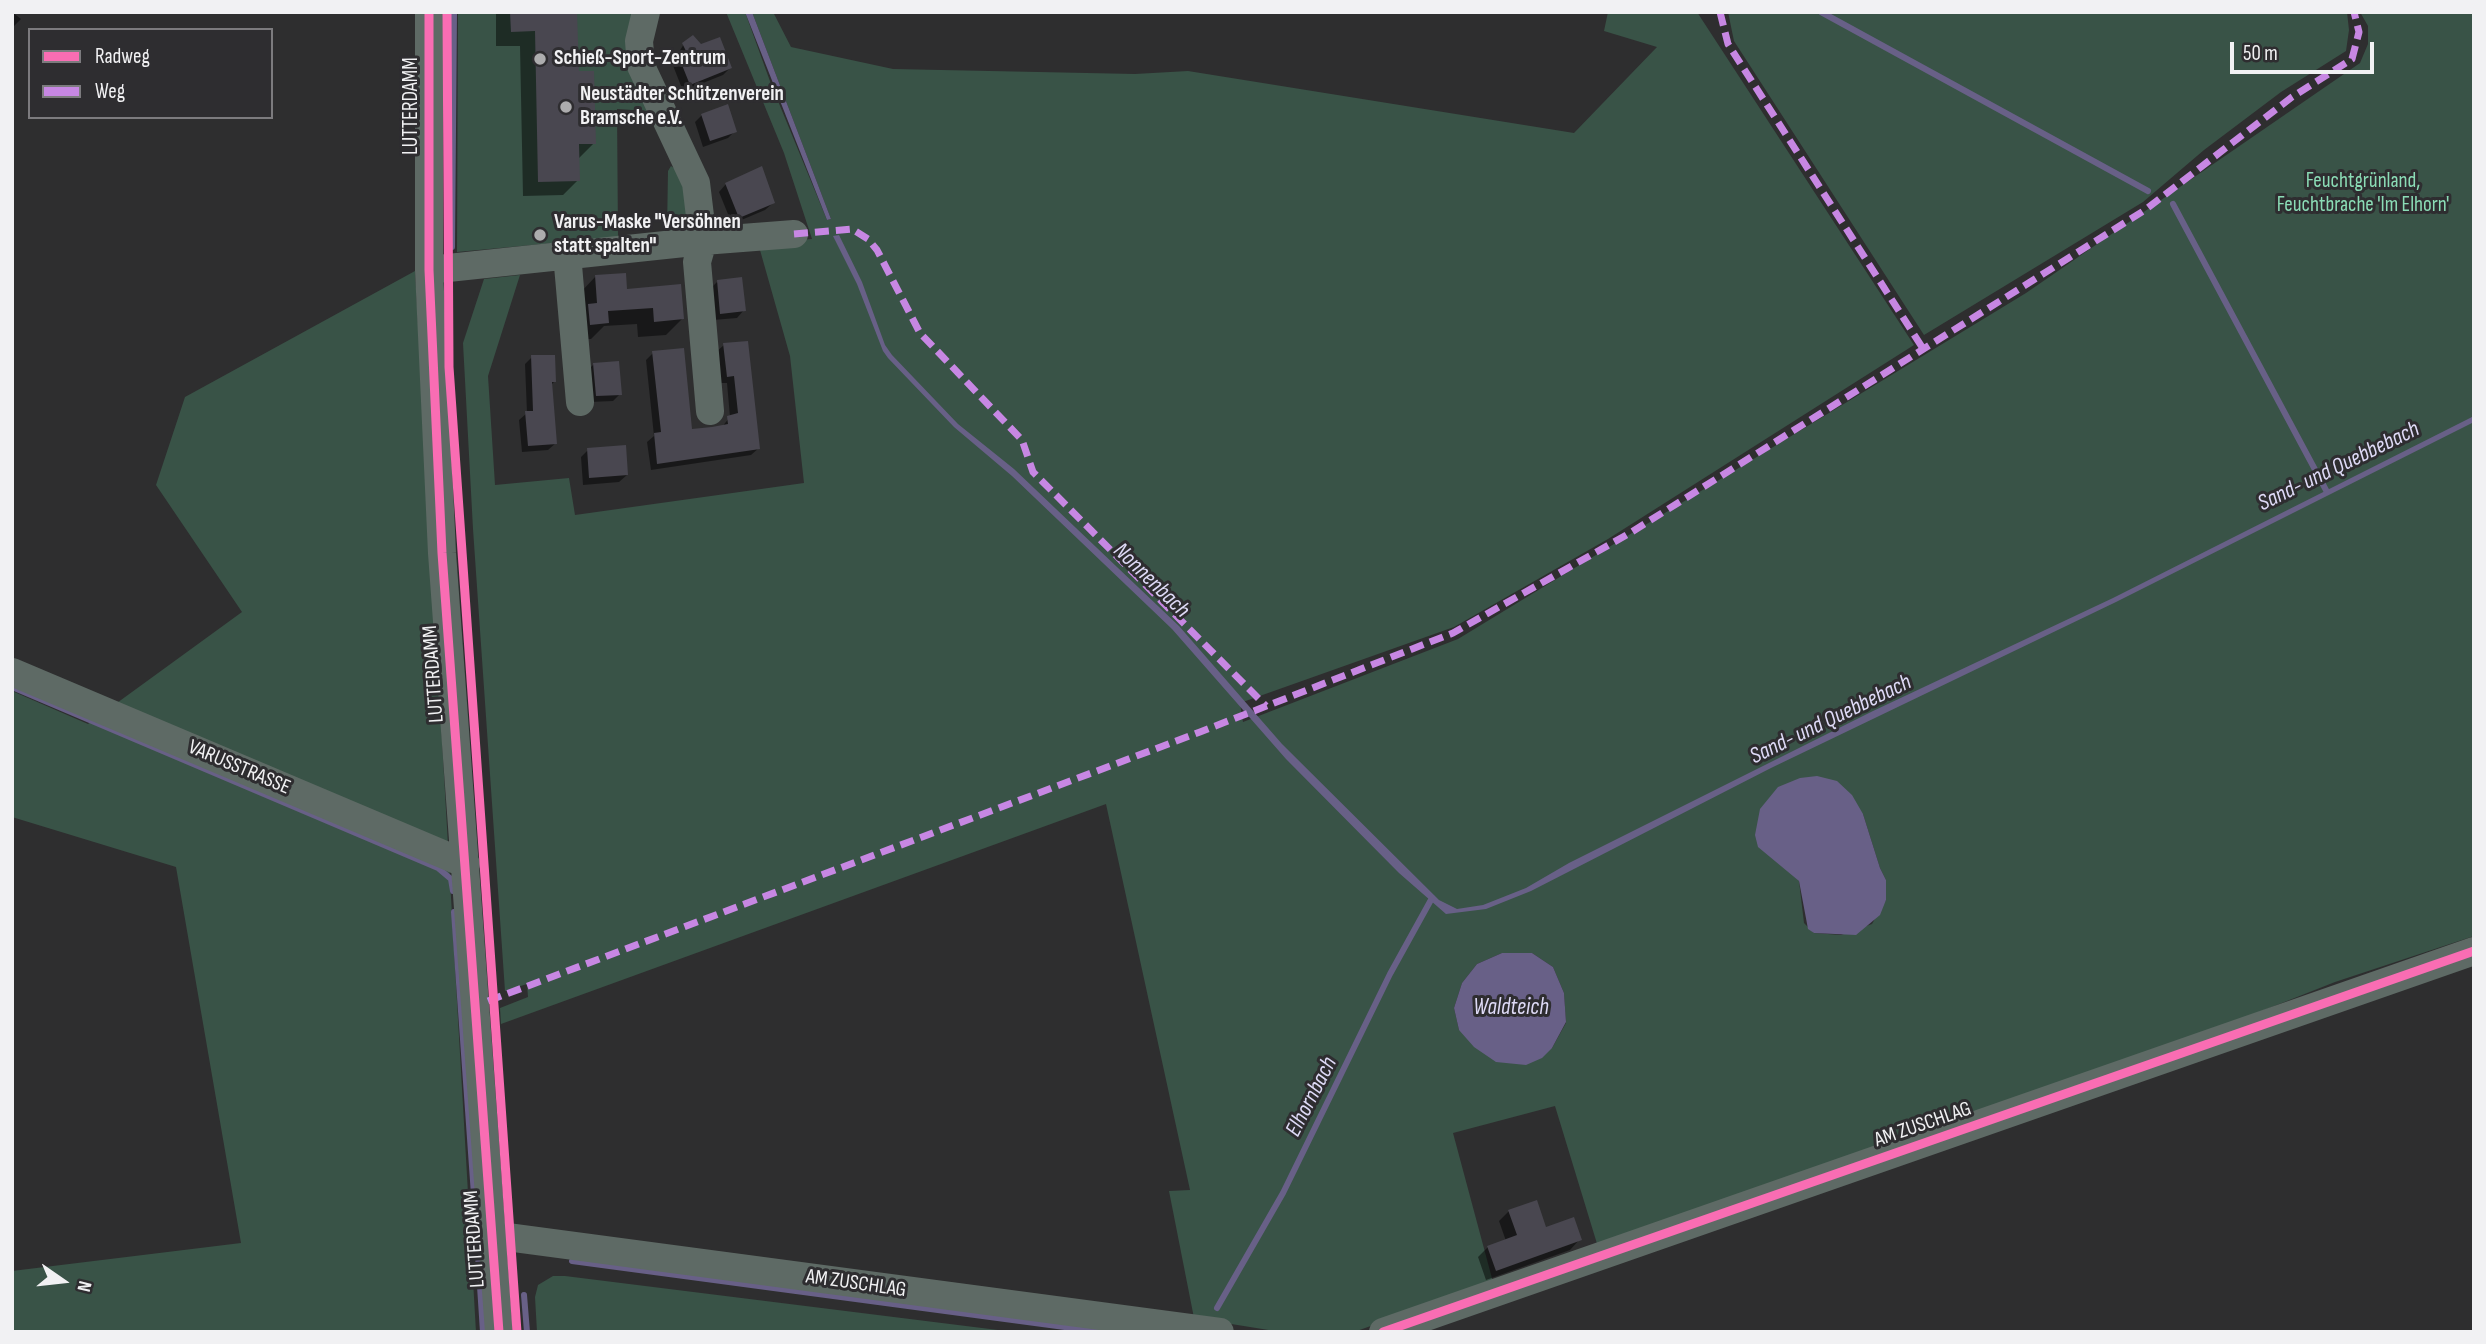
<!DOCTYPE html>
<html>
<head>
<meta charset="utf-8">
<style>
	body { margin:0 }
	#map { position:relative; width:2486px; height:1344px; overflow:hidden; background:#2e2e2f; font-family:"Sofia Sans Condensed",sans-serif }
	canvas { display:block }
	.frame { position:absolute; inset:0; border:14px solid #f1f1f3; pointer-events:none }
	.legend { position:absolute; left:28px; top:28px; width:245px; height:91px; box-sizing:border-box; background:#2e2d30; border:2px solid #7c7b7e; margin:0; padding:9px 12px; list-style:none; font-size:21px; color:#f1f1f3 }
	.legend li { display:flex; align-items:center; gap:14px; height:35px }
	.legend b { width:35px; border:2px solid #7c7b7e }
	.north { position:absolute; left:28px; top:1246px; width:70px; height:70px; -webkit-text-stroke:5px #2e2d30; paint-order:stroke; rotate:104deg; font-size:19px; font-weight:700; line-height:28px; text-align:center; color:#f1f1f3 }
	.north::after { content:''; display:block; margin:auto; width:24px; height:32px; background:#f1f1f3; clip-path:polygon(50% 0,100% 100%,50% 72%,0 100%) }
	.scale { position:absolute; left:2230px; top:42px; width:144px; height:32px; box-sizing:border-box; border:4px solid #f1f1f3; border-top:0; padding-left:9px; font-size:21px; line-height:24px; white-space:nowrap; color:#f1f1f3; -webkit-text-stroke:5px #2e2d30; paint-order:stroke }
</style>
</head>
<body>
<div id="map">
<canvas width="2486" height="1344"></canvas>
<div class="frame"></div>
<ul class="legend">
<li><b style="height:9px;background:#f96db3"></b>Radweg</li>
<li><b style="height:9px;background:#c787e3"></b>Weg</li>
</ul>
<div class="north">N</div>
<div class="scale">50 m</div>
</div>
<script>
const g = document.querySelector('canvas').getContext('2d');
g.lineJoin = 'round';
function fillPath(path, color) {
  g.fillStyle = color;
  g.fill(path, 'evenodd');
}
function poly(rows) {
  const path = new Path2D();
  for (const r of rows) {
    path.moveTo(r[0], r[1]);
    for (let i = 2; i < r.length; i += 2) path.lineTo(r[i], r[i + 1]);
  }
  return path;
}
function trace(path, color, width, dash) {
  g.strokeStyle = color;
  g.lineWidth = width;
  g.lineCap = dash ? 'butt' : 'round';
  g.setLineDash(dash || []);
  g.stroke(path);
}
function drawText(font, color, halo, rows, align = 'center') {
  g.font = font + ' "Sofia Sans Condensed",sans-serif';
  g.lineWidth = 6;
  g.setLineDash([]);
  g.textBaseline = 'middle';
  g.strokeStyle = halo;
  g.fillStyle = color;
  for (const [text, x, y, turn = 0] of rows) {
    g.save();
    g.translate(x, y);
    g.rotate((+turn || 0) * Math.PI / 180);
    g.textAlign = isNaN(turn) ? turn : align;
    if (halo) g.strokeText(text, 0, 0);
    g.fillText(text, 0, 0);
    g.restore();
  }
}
const green = poly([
	[458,12,635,12,649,111,617,109,618,237,457,252],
	[726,12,745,12,771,84,827,220,831,219,752,12,773,12,791,47,893,69,1135,74,1188,71,1574,133,1657,47,1604,31,1608,12,1697,12,1914,345,1608,539,1454,627,1240,703,1243,722,1458,639,2026,293,2360,63,2368,44,2368,26,2360,12,2474,12,2474,936,2335,982,2249,1016,1598,1247,1555,1106,1453,1133,1493,1282,1354,1332,1281,1332,1194,1318,1169,1191,1190,1190,1106,804,501,1024,500,1008,528,997,527,984,505,991,473,529,463,343,484,279,520,275,488,376,495,485,569,478,575,515,804,483,790,356,758,243,812,239,784,153],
	[1863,814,1880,868,1886,880,1886,900,1872,924,1841,935,1814,933,1804,923,1799,881,1793,873],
	[1502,953,1532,953,1553,967,1564,993,1566,1023,1552,1048,1459,1030,1454,1008,1462,983,1477,964],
	[1728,12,2347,12,2349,30,2346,51,2281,92,2204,150,2143,202,1924,335,1734,41],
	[671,166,681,173,689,227,684,232,667,231,668,171],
	[415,271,476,1332,12,1332,12,1271,241,1243,176,867,12,817,12,691,88,724,242,612,156,485,185,397],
	[553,1276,565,1276,1014,1332,537,1332,535,1297,538,1285]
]);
const water = poly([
	[745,12,752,12,831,219,827,220],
	[839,235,862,282,885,345,892,355,958,424,1014,469,1179,626,1282,744,1439,900,1457,909,1483,905,1526,888,1569,863,1873,711,2113,598,2474,416,2474,422,2116,602,1771,768,1531,891,1486,909,1446,914,1399,873,1286,759,1172,629,1012,476,954,427,888,358,883,351,857,284,833,236],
	[1817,776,1837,781,1852,795,1863,814,1880,868,1886,880,1886,900,1880,915,1856,935,1814,933,1808,929,1799,881,1758,847,1755,835,1760,809,1778,787,1800,778],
	[1502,953,1532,953,1553,967,1564,993,1566,1022,1552,1048,1542,1058,1526,1065,1496,1062,1474,1047,1459,1030,1454,1008,1462,983,1477,964]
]);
const shadow = poly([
	[12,12,21,19,12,28],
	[496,12,576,12,577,73,594,143,579,158,578,180,563,195,523,196,520,46,496,46],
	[684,44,730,68,723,75,683,91,672,63],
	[702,115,735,131,728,138,703,147,695,122],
	[726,184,773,203,765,210,732,224,719,192],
	[596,276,625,291,682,319,666,335,638,337,637,324,604,326,591,339,574,340,580,293],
	[717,282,744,310,737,318,713,320,710,289],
	[724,345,759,448,751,455,651,470,647,442,654,436,646,360,653,353,690,430,721,428,730,417,727,383,720,383,716,352],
	[532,357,554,382,551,385,556,443,548,450,522,452,519,420,527,413,525,364],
	[594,364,620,394,613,401,590,402,587,371],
	[588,450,627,475,619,482,583,485,581,457],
	[1509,1211,1545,1229,1580,1239,1570,1250,1486,1280,1478,1257,1488,1247,1506,1241,1499,1221]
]);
const stream = poly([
	[1821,12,2148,191],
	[2173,204,2327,492],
	[452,247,454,12],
	[12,687,438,868,451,879,453,891],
	[454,912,476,1223],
	[477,1240,483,1332],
	[572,1261,1102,1332],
	[524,1295,527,1332],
	[1217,1308,1283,1193,1390,974,1432,898]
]);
const building = poly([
	[510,12,577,12,579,71,594,71,596,144,579,144,580,181,538,182,535,31,511,32],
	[693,35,701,44,720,37,732,68,690,85,678,55,686,51,682,43],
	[728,104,737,132,710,141,701,114],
	[762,166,775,203,739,218,725,183],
	[626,273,627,289,681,284,684,319,654,322,653,308,608,311,609,323,590,325,588,304,597,303,595,275],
	[742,277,746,311,720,314,717,280],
	[748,341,760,449,657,464,654,433,661,432,652,351,684,348,692,429,712,427,728,424,727,416,738,413,734,376,727,377,723,343],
	[531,355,555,355,556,382,552,382,557,444,528,446,525,411,533,411],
	[619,361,622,395,596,396,593,363],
	[626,445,628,475,589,478,587,448],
	[1537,1200,1546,1227,1574,1217,1582,1240,1496,1271,1487,1246,1517,1235,1508,1210]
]);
const minor = poly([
	[429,12,429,270,442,553,499,1332],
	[646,12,639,41,641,66,696,183,703,241,794,234],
	[567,254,580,402],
	[429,270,703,241,697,262,710,411],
	[12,672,466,864],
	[492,1235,1220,1332],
	[1383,1332,2474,951]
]);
const quiet = poly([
	[1720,12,1728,44,1922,347],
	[794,234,852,229,868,239,877,250,920,333,1022,440,1033,472,1266,706],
	[488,1001,1200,732,1453,633,1630,533,2145,210,2292,97,2352,59,2359,32,2354,12]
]);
const cycleway = poly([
	[429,12,429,270,442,553,499,1332],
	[447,12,449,367,517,1332],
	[1383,1332,2474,951]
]);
const markers = [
	[540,59,7,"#adadae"],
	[566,107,7,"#adadae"],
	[540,235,7,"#adadae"]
];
const poiNames = [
	["Schieß-Sport-Zentrum",554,59],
	["Neustädter Schützenverein",580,95],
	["Bramsche e.V.",580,119],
	["Varus-Maske \"Versöhnen",554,223],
	["statt spalten\"",554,247]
];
const streetNames = [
	["LUTTERDAMM",412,106,-90],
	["LUTTERDAMM",434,674,-94],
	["VARUSSTRASSE",239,768,23],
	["AM ZUSCHLAG",1923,1125,-19],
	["LUTTERDAMM",475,1239,-94],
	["AM ZUSCHLAG",856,1284,8]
];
const parkNames = [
	["Feuchtgrünland,",2363,182],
	["Feuchtbrache 'Im Elhorn'",2363,206]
];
const waterNames = [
	["Sand- und Quebbebach",2339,467,-26],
	["Nonnenbach",1151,581,44],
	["Sand- und Quebbebach",1831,720,-26],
	["Waldteich",1511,1008],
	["Elhornbach",1312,1097,-63]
];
fillPath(green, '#395347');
fillPath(water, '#686087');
fillPath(shadow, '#0007');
trace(stream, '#686087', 6);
fillPath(building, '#494750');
trace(minor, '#5e6a65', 28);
trace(quiet, '#c787e3', 7, [14, 7]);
trace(cycleway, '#f96db3', 9);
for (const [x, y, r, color] of markers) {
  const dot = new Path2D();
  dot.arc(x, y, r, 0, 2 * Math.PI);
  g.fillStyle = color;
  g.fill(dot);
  trace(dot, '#2e2d30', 2.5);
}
drawText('bold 21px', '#f1f1f3', '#2e2d30', poiNames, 'left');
drawText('21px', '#f1f1f3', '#2e2d30', streetNames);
drawText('21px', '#8bdcb6', '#2e2d30', parkNames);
drawText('italic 23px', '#dedaf6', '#2e2d30', waterNames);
</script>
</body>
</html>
